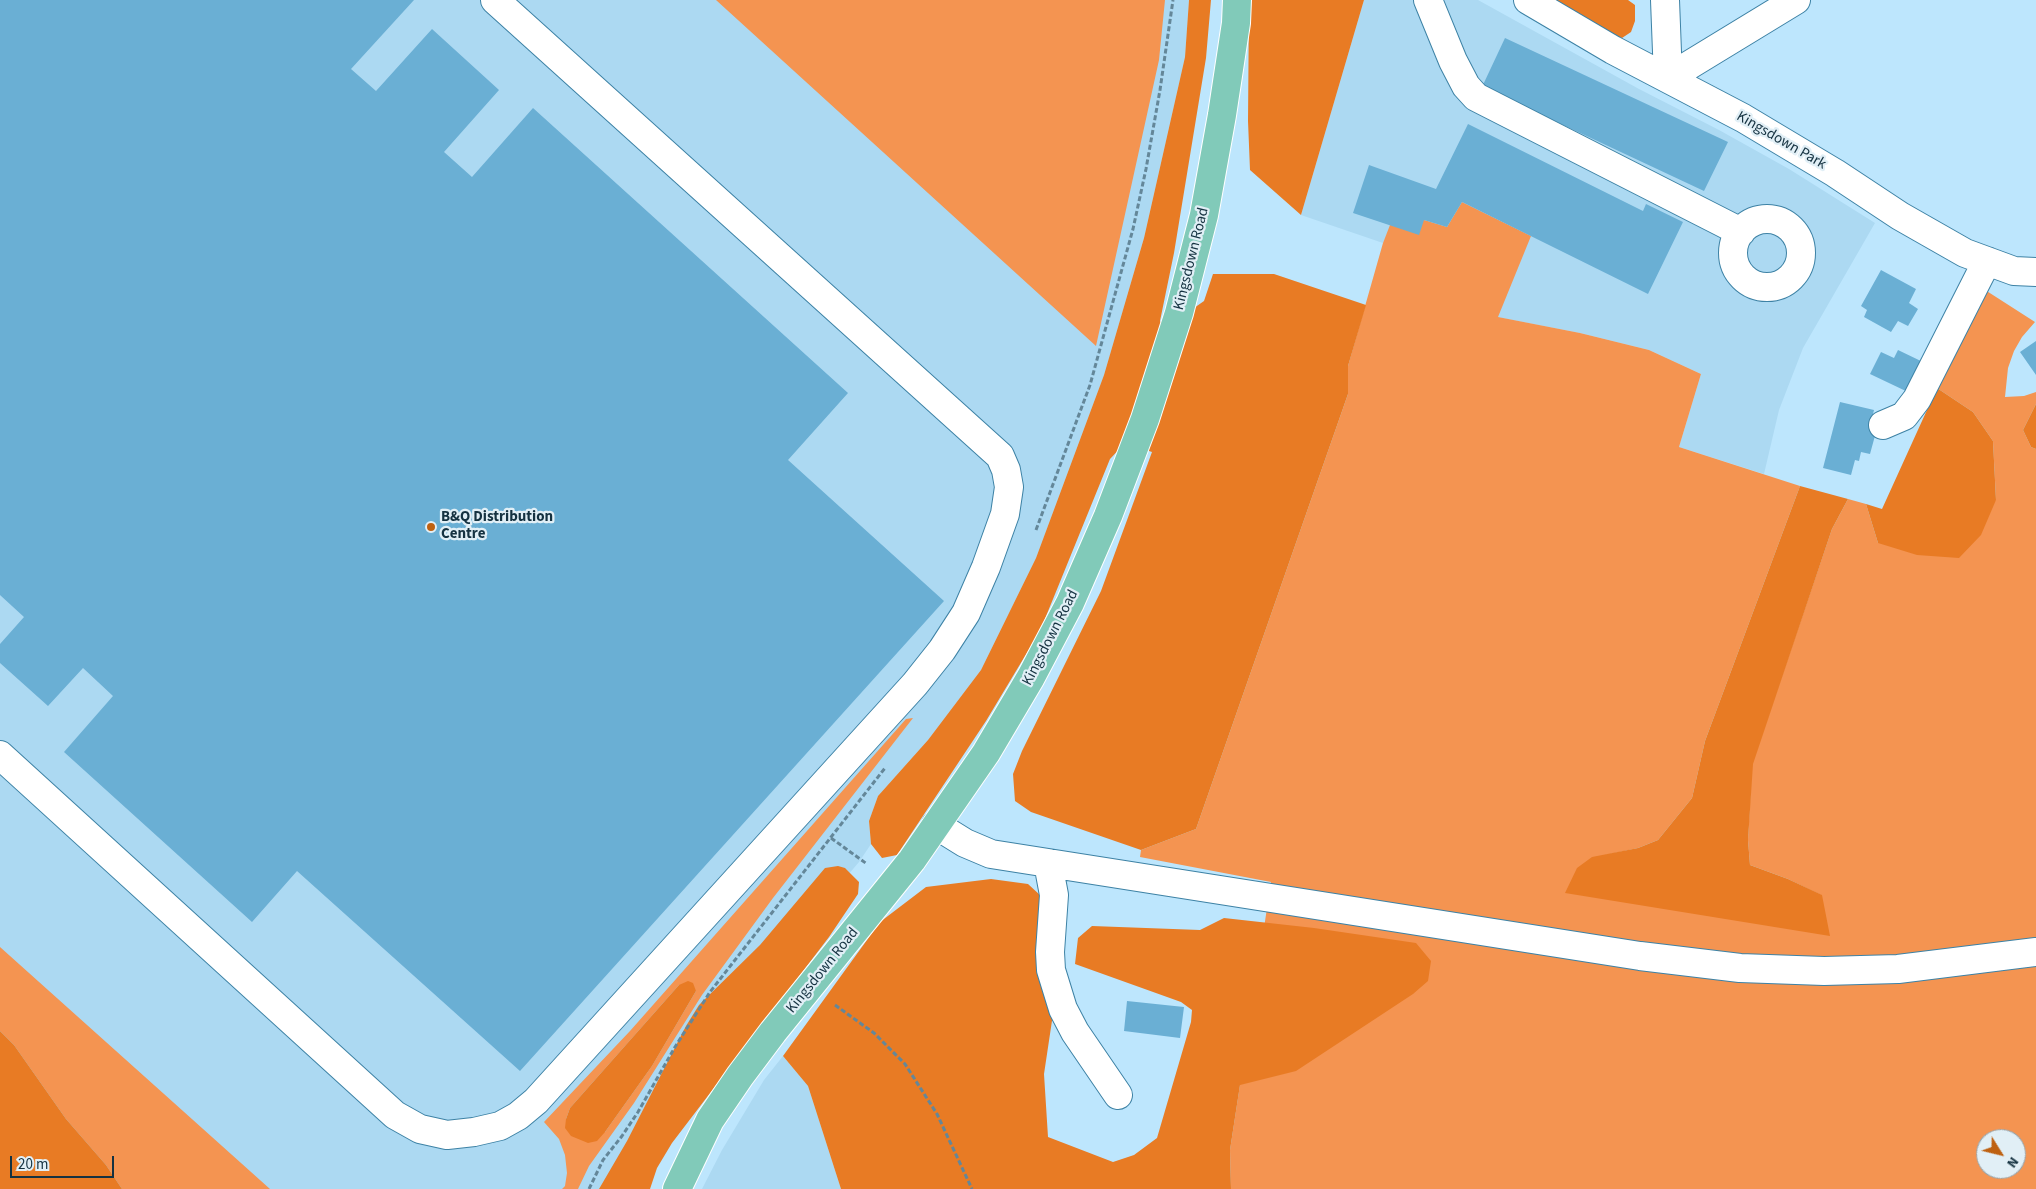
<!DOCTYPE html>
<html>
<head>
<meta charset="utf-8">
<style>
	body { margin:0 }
	#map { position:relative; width:2036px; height:1189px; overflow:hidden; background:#bde6fd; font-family:"Source Sans 3",sans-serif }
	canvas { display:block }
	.north { position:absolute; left:1976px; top:1129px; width:50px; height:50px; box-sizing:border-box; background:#e1eff6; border:1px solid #8fa3ae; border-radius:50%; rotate:126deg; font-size:14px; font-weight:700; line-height:20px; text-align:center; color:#153241 }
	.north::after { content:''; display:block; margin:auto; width:18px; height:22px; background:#be6111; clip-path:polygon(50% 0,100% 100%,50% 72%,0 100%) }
	.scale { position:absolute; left:10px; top:1156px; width:104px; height:22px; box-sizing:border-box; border:2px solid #153241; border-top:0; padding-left:6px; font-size:15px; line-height:18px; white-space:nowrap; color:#153241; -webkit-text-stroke:4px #e1eff6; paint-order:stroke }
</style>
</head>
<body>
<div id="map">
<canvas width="2036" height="1189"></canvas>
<div class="north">N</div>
<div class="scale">20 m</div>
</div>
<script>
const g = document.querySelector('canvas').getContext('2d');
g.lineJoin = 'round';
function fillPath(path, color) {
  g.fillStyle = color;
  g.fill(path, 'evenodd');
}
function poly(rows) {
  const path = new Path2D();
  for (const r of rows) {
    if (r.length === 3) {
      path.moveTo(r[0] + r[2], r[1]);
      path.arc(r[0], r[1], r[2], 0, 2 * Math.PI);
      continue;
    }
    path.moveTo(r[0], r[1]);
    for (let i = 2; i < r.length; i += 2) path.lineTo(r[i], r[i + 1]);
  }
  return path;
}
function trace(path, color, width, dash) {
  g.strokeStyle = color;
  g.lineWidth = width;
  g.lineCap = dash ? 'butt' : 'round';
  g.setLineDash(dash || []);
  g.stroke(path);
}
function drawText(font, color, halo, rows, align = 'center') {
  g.font = font + ' "Source Sans 3",sans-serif';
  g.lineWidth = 4.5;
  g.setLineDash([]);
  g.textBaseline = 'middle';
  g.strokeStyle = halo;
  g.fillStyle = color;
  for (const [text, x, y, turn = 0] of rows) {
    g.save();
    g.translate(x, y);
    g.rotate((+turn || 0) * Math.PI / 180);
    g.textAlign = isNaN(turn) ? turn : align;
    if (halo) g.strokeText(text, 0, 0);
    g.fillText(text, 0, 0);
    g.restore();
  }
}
const built = poly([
	[0,0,1189,0,1185,57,1144,238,1104,375,1036,558,981,670,928,740,878,796,869,821,871,844,859,862,773,963,621,1189,0,1189],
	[1364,0,1478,0,1639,89,1719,130,1789,169,1875,223,1803,348,1779,410,1764,474,1679,447,1701,374,1649,350,1580,333,1497,317,1530,236,1463,202,1447,227,1391,225,1383,243,1301,215],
	[783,1056,808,1086,841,1189,702,1189,722,1150,764,1080]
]);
const green = poly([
	[716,0,1165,0,1159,60,1096,346],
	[1462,202,1531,236,1498,317,1580,333,1649,350,1701,374,1679,447,1800,486,1705,741,1692,798,1658,840,1638,848,1592,858,1821,895,1788,879,1750,865,1748,840,1752,764,1832,529,1848,499,1866,504,1878,543,1996,500,1993,441,1973,412,1937,388,1982,288,2035,322,2022,337,2014,351,2008,368,2005,397,2024,396,2036,392,2036,404,2023,430,2031,447,2036,449,2036,1189,1231,1189,1230,1150,1271,882,1140,857,1141,850,1196,829,1348,394,1348,366,1383,243,1390,225,1424,220,1447,227],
	[1986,1139,2016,1139,2016,1169,1986,1169],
	[913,718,773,898,702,995,634,1103,589,1166,578,1189,562,1189,565,1186,567,1173,565,1155,559,1139,544,1122,630,1031,906,719],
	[679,985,696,991,652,1066,605,1132,566,1119,570,1108],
	[0,947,270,1189,122,1189,106,1165,66,1119,14,1045,0,1031]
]);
const forest = poly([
	[1189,0,1211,0,1206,58,1174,253,1160,321,1164,329,1204,301,1213,274,1274,274,1366,305,1348,366,1348,394,1196,829,1141,850,1031,812,1015,801,1013,774,1022,751,1101,591,1152,452,1125,443,1110,459,1040,631,986,721,897,855,882,858,871,844,869,821,878,796,928,740,981,670,1036,558,1104,375,1144,238,1185,57],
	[1249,0,1364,0,1301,215,1250,170,1248,121],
	[1541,0,1628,0,1635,5,1635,21,1631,32,1622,38,1590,29],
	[1937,388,1973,412,1993,441,1996,500,1981,535,1959,558,1917,555,1878,543,1866,504,1882,509],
	[2036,404,2036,449,2031,447,2023,430],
	[1800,486,1848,499,1832,529,1753,764,1748,840,1750,865,1788,879,1822,895,1830,936,1565,893,1577,868,1592,857,1638,848,1658,840,1692,798,1705,741],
	[838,866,845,868,859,882,858,894,829,937,672,1143,657,1168,650,1189,599,1189,627,1141,686,1026,699,1005,760,945,825,868],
	[991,879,1028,884,1053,907,1065,934,1044,1074,1048,1137,1113,1162,1134,1155,1157,1138,1191,1022,1192,1010,1181,1002,1075,964,1078,938,1092,926,1200,930,1224,918,1314,928,1416,943,1431,961,1428,981,1413,994,1296,1071,1240,1085,1230,1150,1231,1189,841,1189,808,1086,783,1056,880,922,926,887],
	[688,981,693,983,696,991,652,1066,605,1132,597,1141,588,1143,571,1136,565,1128,566,1119,570,1108,679,985],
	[0,1031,14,1045,66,1119,106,1165,122,1189,0,1189]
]);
const building = poly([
	[0,0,414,0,351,69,376,91,432,29,499,90,444,152,472,177,533,108,848,393,788,460,944,601,520,1071,297,871,252,922,64,752,113,696,83,668,48,706,0,663,0,644,24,617,0,595],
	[1505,38,1728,142,1704,191,1482,87],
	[1468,124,1643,211,1646,204,1683,222,1648,294,1462,202,1447,227,1424,220,1419,235,1353,213,1369,165,1436,189],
	[1881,270,1916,289,1909,303,1918,309,1908,326,1898,321,1891,332,1864,317,1867,310,1861,306],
	[2036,341,2036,375,2020,352],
	[1898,350,1925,363,1910,393,1870,374,1881,352,1894,358],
	[1840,402,1874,410,1869,430,1876,432,1870,454,1861,452,1859,461,1855,460,1851,475,1823,468],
	[1127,1001,1184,1007,1180,1038,1124,1031]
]);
const path = poly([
	[1036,530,1090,385,1133,229,1146,169,1160,90,1173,0],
	[831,838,867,864],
	[835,1005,874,1033,905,1064,937,1114,972,1189],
	[589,1189,603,1160,622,1136,638,1112,675,1047,710,992,885,768]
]);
const minor = poly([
	[1428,0,1453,61,1466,86,1476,97,1741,232],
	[1528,0,1613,50,1743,118,1835,173,1900,216,1965,253,2014,271,2036,272],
	[1665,0,1668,78,1796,0],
	[1767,253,34],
	[1883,425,1904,416,1917,399,1987,261],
	[0,755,395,1115,420,1129,447,1135,474,1132,500,1126,518,1116,536,1101,915,684,942,650,966,613,986,567,1005,514,1009,487,1006,470,1000,456,495,0],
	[936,825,965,843,991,854,1640,956,1740,968,1824,971,1898,969,2036,952],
	[1048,863,1054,895,1050,952,1051,970,1063,1009,1075,1032,1118,1095]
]);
const major = poly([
	[677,1189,710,1120,740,1076,773,1032,912,860,986,753,1031,677,1070,603,1108,516,1145,419,1179,313,1204,215,1222,115,1236,23,1237,0]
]);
const markers = [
	[431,527,5,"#be6111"]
];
const streetNames = [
	["Kingsdown Park",1781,141,30],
	["Kingsdown Road",1192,259,-76],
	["Kingsdown Road",1051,638,-63],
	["Kingsdown Road",823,971,-51]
];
const poiNames = [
	["B&Q Distribution",441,518],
	["Centre",441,535]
];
fillPath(built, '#acd9f2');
fillPath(green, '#f49451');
fillPath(forest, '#e87b24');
fillPath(building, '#6aafd4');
trace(minor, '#3d82a5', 30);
trace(major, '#fff', 30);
trace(path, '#648799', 3, [5, 2.5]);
trace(minor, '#fff', 28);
trace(major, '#81cab9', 28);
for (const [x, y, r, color] of markers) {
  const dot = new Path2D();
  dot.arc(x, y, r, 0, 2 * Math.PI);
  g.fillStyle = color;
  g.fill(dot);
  trace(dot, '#e1eff6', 2);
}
drawText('15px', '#153241', '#e1eff6', streetNames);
drawText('bold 15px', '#153241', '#e1eff6', poiNames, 'left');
</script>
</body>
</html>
